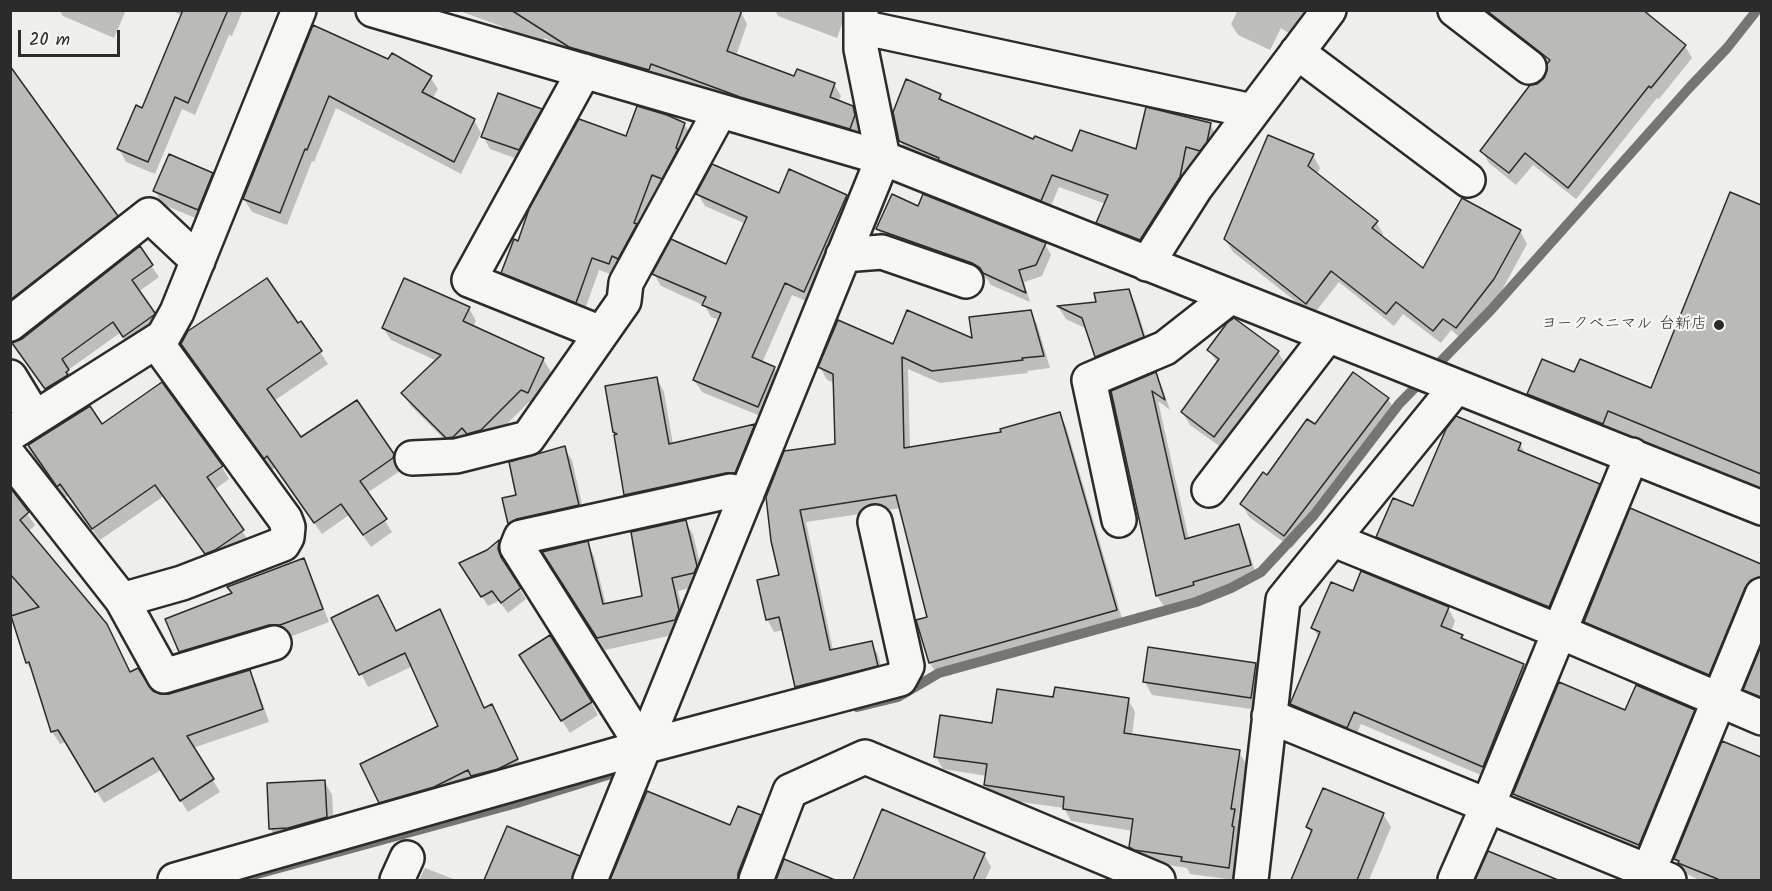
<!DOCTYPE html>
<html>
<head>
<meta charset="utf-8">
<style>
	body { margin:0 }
	#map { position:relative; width:1772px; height:891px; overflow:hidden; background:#eeeeea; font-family:Kalam,sans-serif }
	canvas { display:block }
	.frame { position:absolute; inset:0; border:12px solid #2b2b2b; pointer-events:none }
	.scale { position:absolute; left:18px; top:30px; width:102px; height:27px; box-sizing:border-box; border:3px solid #2b2b2b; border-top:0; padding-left:8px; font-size:18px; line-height:21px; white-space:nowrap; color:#2b2b2b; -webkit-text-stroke:4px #f6f6f2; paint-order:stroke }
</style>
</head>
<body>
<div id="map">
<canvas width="1772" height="891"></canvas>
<div class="frame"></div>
<div class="scale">20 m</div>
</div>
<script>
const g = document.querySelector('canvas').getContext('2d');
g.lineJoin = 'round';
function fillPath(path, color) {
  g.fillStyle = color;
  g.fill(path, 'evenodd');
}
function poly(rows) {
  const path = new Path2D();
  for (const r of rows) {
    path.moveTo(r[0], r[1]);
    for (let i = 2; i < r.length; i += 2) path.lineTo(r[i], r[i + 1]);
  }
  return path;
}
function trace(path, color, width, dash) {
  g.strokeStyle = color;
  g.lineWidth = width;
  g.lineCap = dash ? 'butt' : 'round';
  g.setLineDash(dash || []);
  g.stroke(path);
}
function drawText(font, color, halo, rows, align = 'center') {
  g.font = font + ' Kalam,"Klee One",sans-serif';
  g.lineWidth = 4.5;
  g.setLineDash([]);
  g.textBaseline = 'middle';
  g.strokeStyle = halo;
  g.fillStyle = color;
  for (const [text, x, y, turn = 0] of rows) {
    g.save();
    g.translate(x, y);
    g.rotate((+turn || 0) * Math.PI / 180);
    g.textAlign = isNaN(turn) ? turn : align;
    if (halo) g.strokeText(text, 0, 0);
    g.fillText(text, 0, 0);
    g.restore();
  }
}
const shadow = poly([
	[59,10,126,10,114,38,63,16],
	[171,10,243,10,232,36,229,35,195,115,182,109,155,174,126,162,119,149,143,110,183,16],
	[457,10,737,10,741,12,747,24,736,56,795,78,834,84,841,96,838,102,852,107,859,119,861,128,856,140,748,108,658,75,655,82,577,59,545,38,540,47,505,31,503,27],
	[775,10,847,10,837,38,778,16],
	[1238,10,1318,10,1298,39,1281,28,1270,50,1238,35,1231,24],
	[1479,10,1651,10,1647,15,1685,46,1692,58,1659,99,1657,98,1576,199,1533,165,1516,185,1489,163,1482,151,1537,85,1545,79,1548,64],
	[314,27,389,61,430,77,438,89,432,99,474,120,481,133,461,174,336,108,314,162,312,161,287,225,252,212,244,199],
	[10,70,124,229,10,318],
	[940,95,945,103,1034,141,1073,153,1137,151,1210,124,1217,137,1207,163,1193,160,1187,190,1147,252,1105,235,1098,223,1106,204,1059,187,1048,213,908,154,900,140],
	[541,110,548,123,526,162,490,149,483,136],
	[684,124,692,137,669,191,659,186,641,234,616,276,599,270,583,315,510,285,503,273,519,243,627,138],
	[1313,155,1320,168,1317,175,1376,222,1383,234,1381,237,1424,270,1520,231,1527,244,1501,292,1463,340,1451,330,1441,343,1403,314,1394,326,1339,282,1313,315,1233,252,1225,239],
	[212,174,219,187,205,222,162,204,155,191],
	[698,194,846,196,853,209,811,303,792,295,762,363,774,368,781,380,765,418,702,392,694,380,719,320,711,317,705,306,661,286,654,274,727,266,746,224,705,206],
	[1731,194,1762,207,1762,490,1621,433,1616,447,1542,417,1529,394,1575,374,1651,390],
	[919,208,1045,244,1051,255,1042,276,1024,282,1030,302,991,285,988,280,980,274,884,241,878,229],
	[139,248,159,277,138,292,161,326,130,347,120,333,68,370,75,382,53,400,20,354,22,340],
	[1128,291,1135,303,1150,350,1103,369,1096,357,1087,329,1066,319,1059,308,1097,303],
	[469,308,476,321,473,327,543,359,551,372,535,405,529,402,488,443,455,450,411,406,403,393,437,361,391,340,383,328],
	[1030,312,1037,324,1050,368,1027,371,1028,373,940,383,908,369,910,449,1003,434,1059,414,1066,426,1123,622,937,675,930,663,918,621,929,618,901,508,806,522,833,650,871,642,878,655,884,678,804,699,797,687,784,630,774,632,767,619,780,576,767,497,837,445,835,383,827,380,820,367,893,346,974,341],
	[1234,320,1278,352,1286,365,1222,448,1190,425,1182,412,1218,364,1209,350],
	[301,323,328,364,274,401,300,439,393,455,401,468,400,471,367,493,392,532,371,547,349,515,322,534,275,468,272,470,182,344,298,325],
	[1155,374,1162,387,1170,410,1158,401,1189,540,1238,526,1245,539,1257,578,1200,595,1200,598,1165,608,1157,596,1112,392],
	[1353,374,1388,399,1396,412,1292,548,1249,517,1242,504,1315,426],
	[657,379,664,392,673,444,754,426,761,438,742,485,633,507,626,495,617,436,615,432],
	[89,408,102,426,222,467,229,479,214,490,250,543,213,566,164,496,100,540,68,496,65,498,35,459,28,447],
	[1520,444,1526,455,1599,485,1606,498,1556,619,1385,549,1378,537,1414,508],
	[564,448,572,460,585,518,516,536,509,524,503,499,518,496],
	[10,490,35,525,28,532,130,674,153,693,161,696,170,695,249,672,256,684,269,722,193,748,220,792,188,812,161,770,104,803,66,742,60,744,52,732,35,677,27,663,10,611],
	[1631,510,1762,565,1762,591,1716,687,1593,634,1585,621],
	[685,522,693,534,704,580,701,585,678,591,686,623,682,633,605,650,551,565,587,543,594,556,606,605,643,597],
	[499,543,505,552,503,561,505,567,526,599,508,613,499,601,488,606,467,574,488,551],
	[303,560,310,572,329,622,287,638,187,664,180,651,233,594],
	[1448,608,1455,621,1451,632,1462,636,1465,641,1523,666,1531,678,1490,779,1361,724,1354,740,1299,717,1292,704,1319,638,1313,628],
	[333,619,396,632,446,623,485,709,498,719,524,772,387,815,380,802,440,727,413,666,368,687],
	[1762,649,1762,706,1752,702,1745,690],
	[1255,664,1263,677,1258,710,1152,695,1145,682],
	[528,668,591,702,598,715,570,733],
	[1055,698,1128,699,1135,712,1132,736,1239,752,1246,764,1238,819,1241,823,1239,838,1241,841,1235,880,1190,874,1187,868,1138,860,1130,847,1133,831,1071,821,1064,808,993,798,985,785,987,776,943,769,936,757,994,725],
	[1694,711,1701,724,1646,857,1522,807,1515,794,1626,712],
	[1723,743,1762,759,1762,880,1699,880,1683,872,1675,859],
	[325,782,332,795,334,830,278,841,270,828],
	[648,793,731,827,760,816,767,829,747,880,612,880],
	[1383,814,1391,827,1369,880,1293,880,1312,834,1308,827],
	[508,828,579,857,586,870,582,880,486,880],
	[1489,853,1543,876,1546,880,1477,880],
	[984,854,991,867,985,880,868,880],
	[785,861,833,880,777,880],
	[425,868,456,880,419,880]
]);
const stream = poly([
	[857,707,898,697,939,673,1196,602,1231,588,1261,572,1314,515,1399,404,1490,311,1689,88,1727,48,1757,10],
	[235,880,517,803,627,769]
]);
const building = poly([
	[183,10,228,10,188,103,175,97,148,162,117,149,136,105,142,108,183,10],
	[511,10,742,10,727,51,794,76,797,69,835,83,830,97,853,106,855,115,850,129,740,97,651,64,649,70,569,47,511,10],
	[1486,10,1643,10,1686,45,1651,88,1649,86,1568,188,1525,153,1509,173,1480,151,1530,85,1537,84,1544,78,1547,70,1547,64,1550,60,1486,10],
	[313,25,388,59,392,53,432,76,422,92,475,119,454,162,329,96,307,150,305,149,280,213,243,199,313,25],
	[10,66,118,216,10,300,10,66],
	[906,79,941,94,939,99,1033,139,1035,136,1072,151,1080,130,1136,149,1146,107,1211,123,1207,142,1200,151,1186,147,1180,177,1140,240,1096,223,1108,195,1052,175,1041,201,938,160,939,158,899,141,893,112,906,79],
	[498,93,542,109,519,150,481,137,498,93],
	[637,106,667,115,685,123,676,148,678,149,662,179,652,175,634,223,637,224,618,259,612,256,609,264,592,258,576,303,501,273,514,239,518,241,529,209,579,119,626,136,637,106],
	[1268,135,1314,154,1308,166,1378,221,1372,228,1423,268,1462,198,1521,230,1494,279,1456,328,1443,319,1433,331,1396,302,1386,314,1331,271,1306,304,1224,239,1268,135],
	[169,154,213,173,198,210,153,191,169,154],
	[712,164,779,193,789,169,847,195,804,292,785,283,752,357,775,367,758,407,693,380,721,313,702,305,706,297,652,274,671,239,726,264,747,217,696,194,712,164],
	[1730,192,1761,205,1761,474,1608,411,1603,424,1527,394,1542,359,1574,372,1580,359,1651,388,1730,192],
	[892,194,918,206,923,194,1046,243,1036,265,1019,270,1026,293,983,273,980,268,972,263,876,229,892,194],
	[140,246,153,265,132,280,155,313,154,315,123,337,113,322,62,359,69,370,66,372,68,375,45,389,12,343,22,339,140,246],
	[267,278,298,323,301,321,322,351,267,389,301,437,357,400,394,454,393,458,360,481,387,519,363,535,341,504,314,523,267,456,264,459,181,344,188,331,267,278],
	[404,278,470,307,463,321,544,358,528,393,521,390,481,430,467,434,462,428,453,437,446,438,401,393,441,355,382,328,404,278],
	[1129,289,1144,337,1095,357,1082,318,1057,306,1096,302,1094,293,1129,289],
	[907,310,972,338,969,317,1031,310,1044,356,1022,358,1023,360,932,371,902,357,904,448,1001,432,1000,429,1060,412,1117,610,929,663,916,620,927,617,896,495,800,510,830,650,872,641,878,666,795,687,779,617,766,620,757,580,779,575,771,541,766,497,784,451,835,444,833,374,818,367,838,320,893,344,907,310],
	[1234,318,1279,351,1214,437,1181,412,1219,359,1207,350,1227,323,1234,318],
	[1156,372,1165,400,1152,391,1185,539,1239,524,1251,565,1193,582,1194,585,1156,596,1111,391,1156,372],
	[1353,372,1389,398,1284,536,1240,504,1263,472,1267,475,1307,419,1315,424,1353,372],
	[657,377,669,444,755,424,735,473,726,473,624,495,614,435,617,434,613,432,605,386,657,377],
	[162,382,223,466,207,477,244,530,215,550,205,554,155,485,92,529,60,484,57,487,28,445,90,406,102,424,162,382],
	[1456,416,1521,443,1518,450,1600,484,1549,607,1376,537,1393,498,1413,506,1446,429,1456,416],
	[565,446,579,505,517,519,508,524,502,498,516,495,509,462,565,446],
	[12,490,29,512,20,520,107,624,130,672,138,668,153,691,160,694,169,694,250,670,263,709,187,736,214,779,180,801,153,758,95,792,58,730,51,732,29,662,26,663,11,616,39,607,10,574,10,492,12,490],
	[1630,508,1761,564,1761,577,1751,580,1745,588,1709,675,1584,622,1630,508],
	[686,520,697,566,694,573,672,578,679,610,675,620,597,638,542,552,588,541,603,604,642,596,631,532,686,520],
	[499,540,498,549,501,557,521,588,501,603,492,591,481,597,459,563,487,550,499,540],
	[304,558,323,609,280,625,269,625,179,652,165,619,232,593,227,587,304,558],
	[1361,571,1449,607,1441,626,1463,635,1461,638,1524,664,1483,767,1354,712,1347,728,1290,704,1320,632,1311,628,1331,582,1353,591,1361,571],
	[378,595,396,631,440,609,484,708,492,704,518,759,498,769,471,776,468,770,434,787,379,803,360,764,438,726,405,653,359,675,331,618,378,595],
	[550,635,592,702,561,721,519,655,550,635],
	[1761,646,1761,697,1743,690,1761,646],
	[1148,647,1256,663,1251,698,1143,682,1148,647],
	[1559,682,1625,710,1636,685,1695,710,1639,845,1513,794,1559,682],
	[1055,687,1129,698,1124,733,1240,750,1231,809,1235,809,1232,826,1234,827,1229,868,1181,861,1182,857,1134,850,1129,847,1133,819,1063,809,1064,797,984,785,987,764,934,757,940,715,992,723,997,689,1053,697,1055,687],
	[1722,741,1761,757,1761,880,1720,880,1678,863,1679,861,1674,859,1722,741],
	[325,780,327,817,288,828,269,829,267,783,325,780],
	[1323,788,1384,813,1357,880,1291,880,1312,830,1306,827,1323,788],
	[647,791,730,825,738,806,761,815,738,873,738,880,610,880,647,791],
	[882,809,985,853,973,880,853,880,882,809],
	[507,826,580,856,572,880,484,880,507,826],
	[1488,851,1558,880,1475,880,1488,851],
	[784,859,835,880,776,880,784,859]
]);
const minor = poly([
	[373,10,883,158,1762,508],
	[1455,10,1529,67],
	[861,27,1252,111],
	[1297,52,1468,180],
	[584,71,469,280,601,333],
	[843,255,882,252,966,281],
	[1147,264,1196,187,1329,10],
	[10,324,149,215,198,261],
	[10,377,35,418],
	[10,434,163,337,177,312,299,10],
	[10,457,122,600,164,676,274,643],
	[412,458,456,456,528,438,624,301,626,283,720,111],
	[1209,490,1328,335],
	[1119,520,1089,380,1165,348,1230,297],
	[1334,540,1558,631,1762,718],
	[122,600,182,583,283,544,287,537,288,527,285,519,156,342],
	[1269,716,1669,880],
	[643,747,517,547,521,537,730,491,747,494],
	[175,880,643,747,900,679,907,666,875,522],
	[397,880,407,858],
	[590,880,883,158,861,49,861,10],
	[756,880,790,791,865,757,1158,880],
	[1251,880,1283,600,1456,387],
	[1455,880,1488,805,1632,455],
	[1645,880,1762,595]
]);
const markers = [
	[1719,325,6,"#2b2b2b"]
];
const poiNames = [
	["ヨークベニマル 台新店",1707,325]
];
fillPath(shadow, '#0003');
trace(stream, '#757573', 10);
fillPath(building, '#babab7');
trace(building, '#2b2b2b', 1.5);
trace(minor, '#2b2b2b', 38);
trace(minor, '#f6f6f2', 33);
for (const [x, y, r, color] of markers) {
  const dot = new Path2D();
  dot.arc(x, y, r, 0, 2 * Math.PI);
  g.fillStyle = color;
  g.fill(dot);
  trace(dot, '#f6f6f2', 2);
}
drawText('16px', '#2b2b2b', '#f6f6f2', poiNames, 'right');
</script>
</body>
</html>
